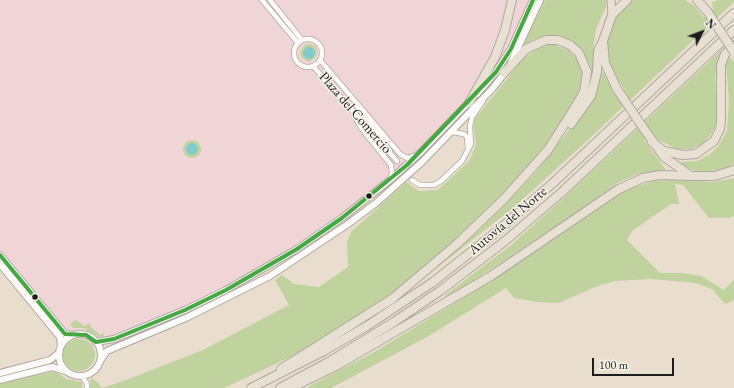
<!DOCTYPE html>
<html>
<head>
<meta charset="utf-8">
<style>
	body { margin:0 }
	#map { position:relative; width:734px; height:388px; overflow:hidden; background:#e9ddce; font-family:"EB Garamond",serif }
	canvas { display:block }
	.north { position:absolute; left:682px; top:12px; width:40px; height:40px; -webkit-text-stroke:3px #f7f3e8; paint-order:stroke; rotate:48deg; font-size:11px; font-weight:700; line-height:16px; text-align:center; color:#1c1c1c }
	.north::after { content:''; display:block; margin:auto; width:14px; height:18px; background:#1c1c1c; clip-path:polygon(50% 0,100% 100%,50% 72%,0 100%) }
	.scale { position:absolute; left:592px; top:358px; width:82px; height:18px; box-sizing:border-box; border:2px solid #1c1c1c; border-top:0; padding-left:5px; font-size:12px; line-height:14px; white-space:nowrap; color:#1c1c1c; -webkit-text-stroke:3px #f7f3e8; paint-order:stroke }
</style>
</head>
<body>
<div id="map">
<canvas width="734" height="388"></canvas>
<div class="north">N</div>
<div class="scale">100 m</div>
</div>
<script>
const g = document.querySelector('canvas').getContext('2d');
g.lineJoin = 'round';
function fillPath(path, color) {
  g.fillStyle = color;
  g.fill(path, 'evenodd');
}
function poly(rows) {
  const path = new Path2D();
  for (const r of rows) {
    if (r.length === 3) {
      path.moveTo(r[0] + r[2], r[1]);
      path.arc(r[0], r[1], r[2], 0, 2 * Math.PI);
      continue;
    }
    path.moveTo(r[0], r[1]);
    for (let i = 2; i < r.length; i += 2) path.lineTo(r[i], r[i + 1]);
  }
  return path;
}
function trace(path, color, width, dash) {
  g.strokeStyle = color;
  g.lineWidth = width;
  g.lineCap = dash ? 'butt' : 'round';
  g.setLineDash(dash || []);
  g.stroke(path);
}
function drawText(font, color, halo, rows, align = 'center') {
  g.font = font + ' "EB Garamond",serif';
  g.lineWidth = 3;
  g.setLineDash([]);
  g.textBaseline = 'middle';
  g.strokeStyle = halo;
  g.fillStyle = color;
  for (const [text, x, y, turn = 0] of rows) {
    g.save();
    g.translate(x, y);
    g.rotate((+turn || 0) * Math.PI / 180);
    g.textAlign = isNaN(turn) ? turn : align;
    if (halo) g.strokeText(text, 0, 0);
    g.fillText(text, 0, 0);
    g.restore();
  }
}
const built = poly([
	[0,0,533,0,503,62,421,152,370,196,266,268,155,322,103,340,96,334,84,329,67,331,43,307,0,255]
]);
const green = poly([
	[545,0,606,0,606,7,596,29,594,42,593,79,591,79,591,67,585,55,578,46,567,39,556,36,544,36,533,40,526,45,524,43],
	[633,0,685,0,696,7,704,18,713,10,712,2,720,0,734,0,734,2,588,140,513,208,434,270,480,229,535,173,594,98,598,88,600,73,604,73,616,97,625,90,610,68,606,55,607,38,611,23,619,12],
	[734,38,734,42,725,50,716,67,715,78,717,114,715,127,709,137,701,145,691,149,677,149,659,140,653,133,644,140,666,170,638,174,619,182,573,215,447,298,444,296,511,245,568,194],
	[309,44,315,46,317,51,316,57,309,62,302,58,300,53,304,45],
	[553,44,568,50,580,63,583,81,571,108,541,152,488,209,406,285,314,346,224,388,90,388,91,378,97,382,102,388,126,380,203,350,289,305,275,280,282,275,294,284,319,287,348,267,347,242,351,232,406,182,419,191,438,190,469,161,476,145,473,121,523,59,537,48],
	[729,56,734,62,734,164,725,169,710,171,696,171,682,165,681,162,697,161,709,155,719,145,727,131,729,99,726,64],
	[192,149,9],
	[734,178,734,216,729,218,709,218,683,185,675,184,679,204,671,204,632,231,627,240,660,273,683,273,701,276,724,290,734,280,734,300,725,304,712,289,696,283,651,279,615,281,595,287,559,303,538,302,514,298,506,288,427,337,331,388,306,388,374,352,498,277,629,188,656,181,673,180,714,182],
	[76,320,84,326,91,323,90,326,100,335,103,332,104,336,99,337,84,328,73,328,70,324],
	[79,355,16],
	[55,371,66,379,82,382,82,388,0,388,0,384]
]);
const water = poly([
	[309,53,6],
	[192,149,6]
]);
const minorTunnel = poly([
	[400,165,412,180]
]);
const minor = poly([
	[262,0,298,43],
	[270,0,302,40],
	[308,53,14],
	[320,60,400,154,407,158,414,156],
	[313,66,397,161],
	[357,106,390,151],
	[354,114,361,128,391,165,392,173,390,180],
	[452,132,464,134,467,137,468,149],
	[412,180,420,185,434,185,441,181,462,161,471,144,470,126,472,117,483,101],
	[82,376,87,384,87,388]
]);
const tertiary = poly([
	[511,63,540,0],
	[477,94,496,72,511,49,533,0],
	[0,255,65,334,74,335],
	[0,264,60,337,61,346],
	[80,355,21],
	[96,342,114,339,185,310,226,290,297,249,342,218,390,180,421,152,470,101],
	[100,361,107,351,188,317,270,276,348,224,376,203,422,162,493,88,506,71],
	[0,373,50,360,59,353],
	[0,380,52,367,66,371]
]);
const primary = poly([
	[611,0,612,15]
]);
const trunk = poly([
	[697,0,707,11],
	[617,89,605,63,603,41,612,15,627,0],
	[469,103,495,57,505,30,512,0],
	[644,129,664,157,691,176,715,176,734,170]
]);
const motorway = poly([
	[571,124,591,96,597,72,598,51,603,41],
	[652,142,664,151,683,155,696,154,714,141,720,129,721,121,721,65,725,54,734,46],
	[281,369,392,299,457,244,504,199,548,150,571,114,584,92,587,72,579,53,570,45,558,40,546,40,526,49,504,73],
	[251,388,324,351,367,326,433,282,495,233,553,183,734,13],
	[280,388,332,360,394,322,440,291,505,241,562,192,734,30],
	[291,388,336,366,491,276,619,189,643,178,660,175,691,176]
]);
const trunkBridge = poly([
	[707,11,734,52],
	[617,89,644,129]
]);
const bus1 = poly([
	[0,255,65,334,86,335,96,342,114,339,185,310,226,290,297,249,342,218,407,165,496,72,511,49,533,0]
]);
const markers = [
	[369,196,3.5,"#1c1c1c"],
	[35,297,3.5,"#1c1c1c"]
];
const streetNames = [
	["Plaza del Comercio",355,113,49],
	["Autovía del Norte",508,221,-40]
];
fillPath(built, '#efd5d6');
fillPath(green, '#c0d29e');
fillPath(water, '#81cacd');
trace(minorTunnel, '#c0b6aa', 4.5, [4.5, 2]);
trace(minor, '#afa89f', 6);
trace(tertiary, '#afa89f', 8);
trace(primary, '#afa89f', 9);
trace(trunk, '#afa89f', 10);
trace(motorway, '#afa89f', 10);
trace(minor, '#fcfaf8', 4.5);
trace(tertiary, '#fcfaf8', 6);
trace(primary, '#e7e0d3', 7);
trace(trunk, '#e7e0d3', 8);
trace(motorway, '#e7e0d3', 8);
trace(trunkBridge, '#afa89f', 10, []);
trace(trunkBridge, '#e7e0d3', 8);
trace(bus1, '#45a843', 4);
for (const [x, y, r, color] of markers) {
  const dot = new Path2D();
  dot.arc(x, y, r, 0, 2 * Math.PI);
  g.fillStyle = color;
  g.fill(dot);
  trace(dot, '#f7f3e8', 1.5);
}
drawText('14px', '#1c1c1c', '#f7f3e8', streetNames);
</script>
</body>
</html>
